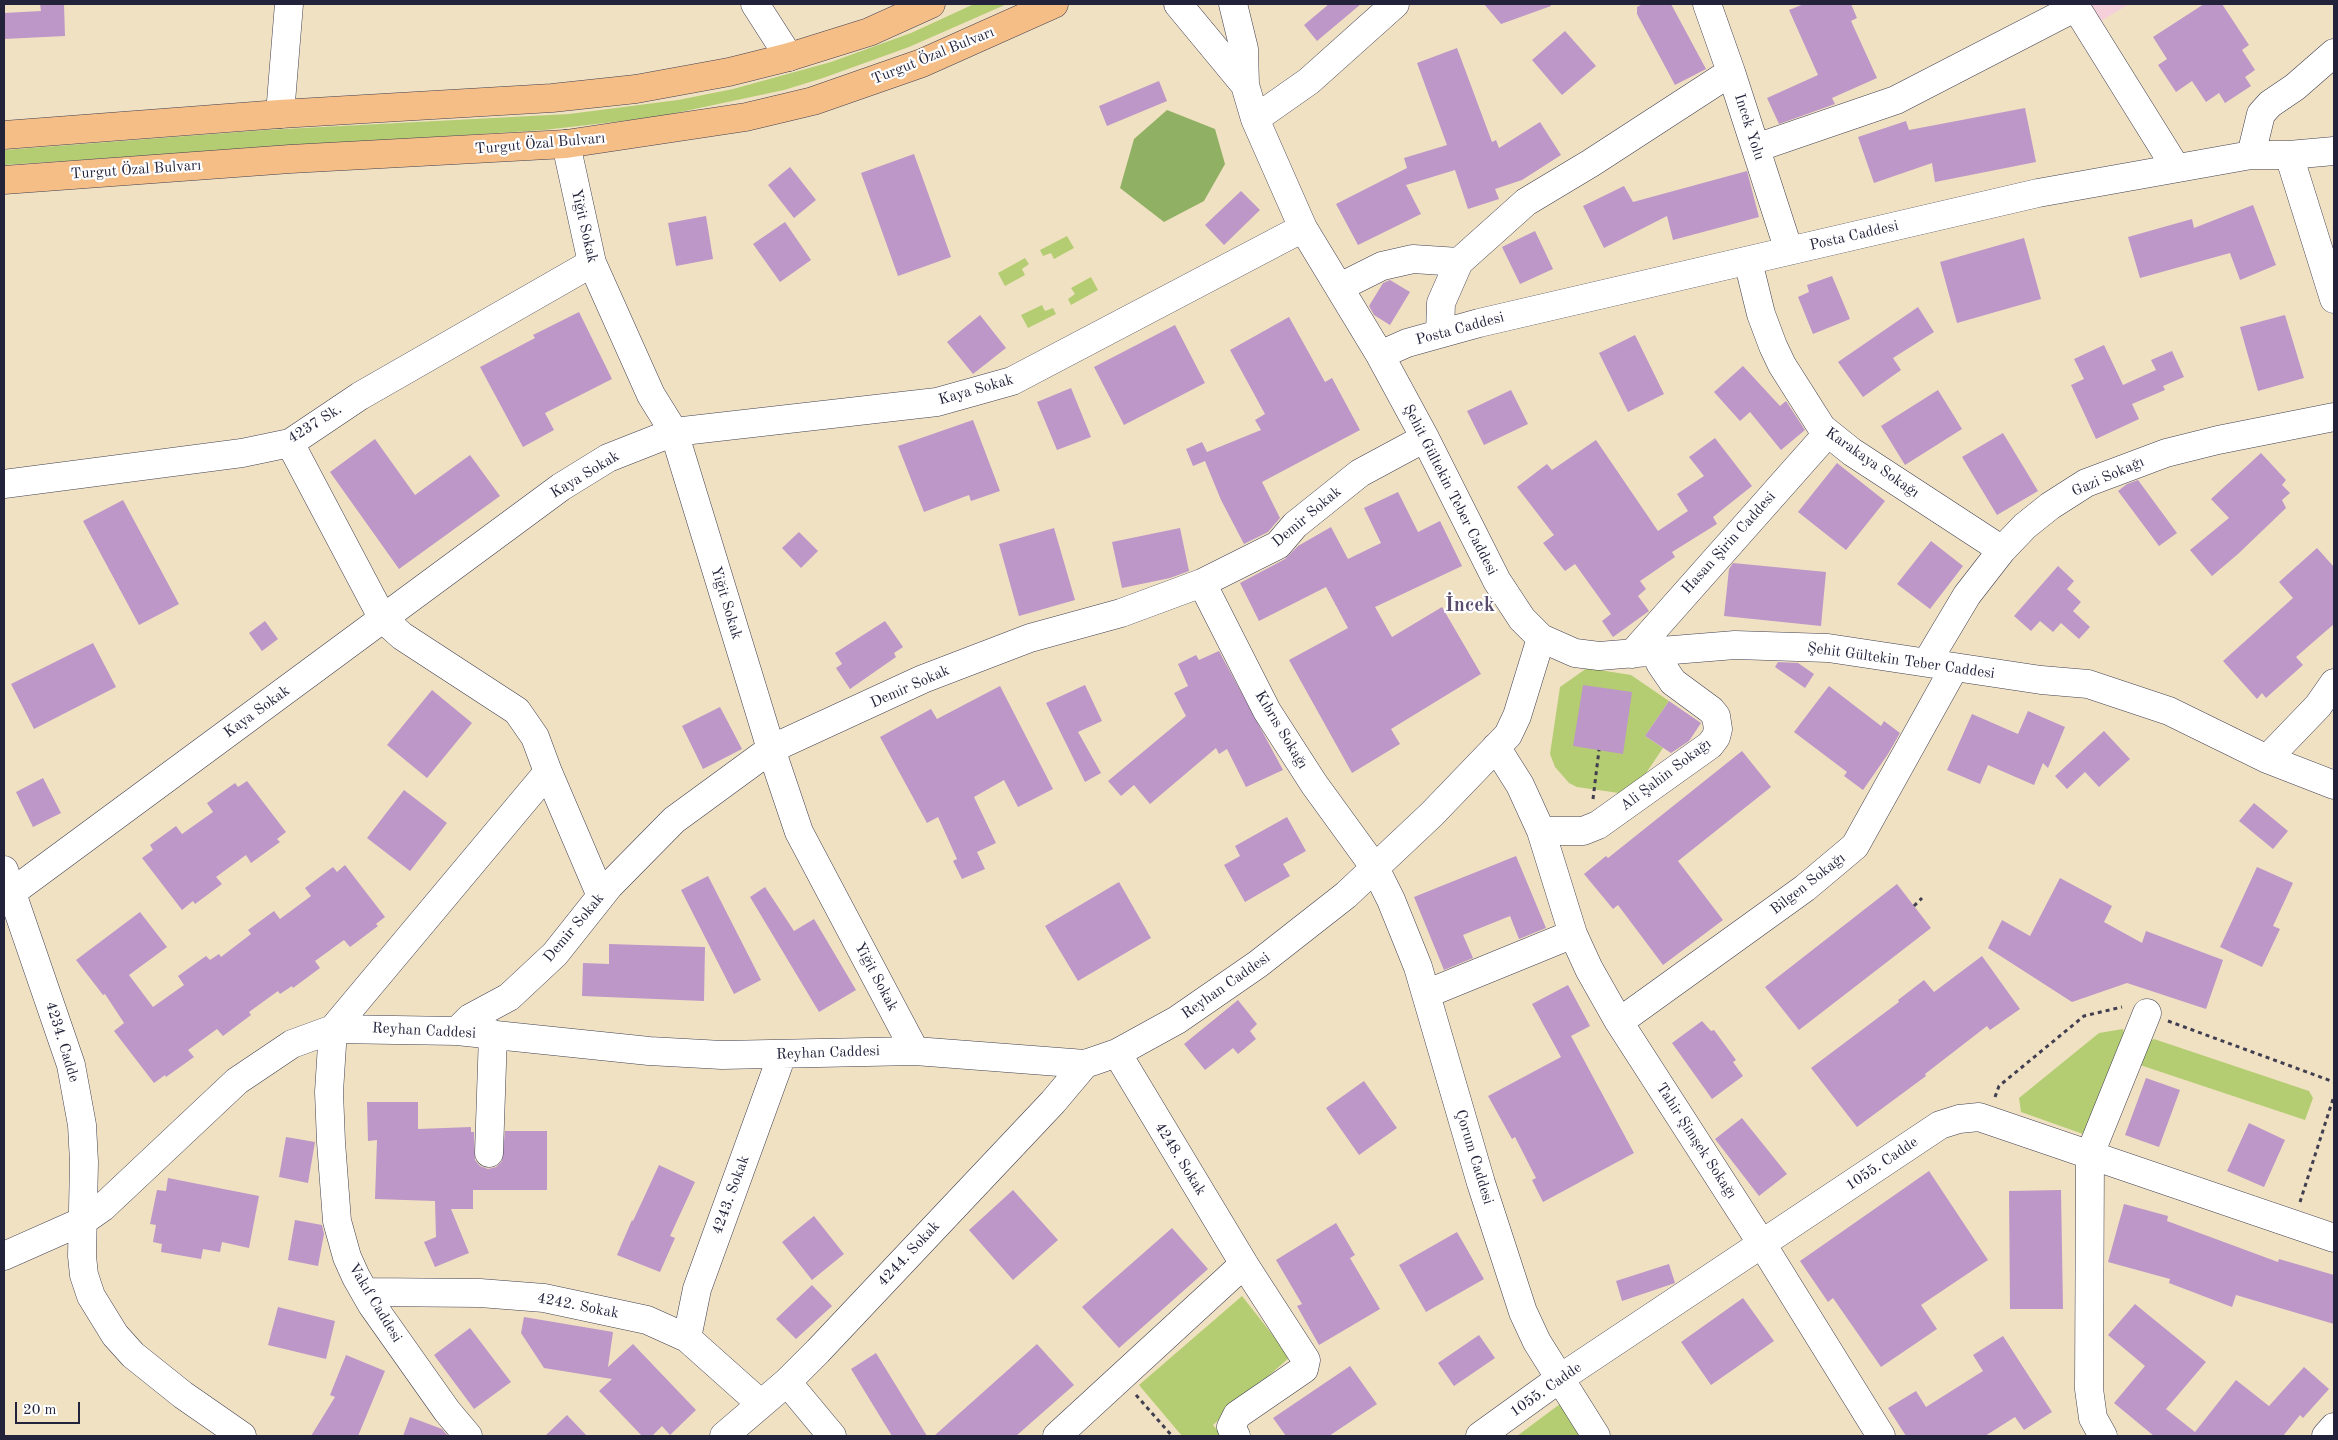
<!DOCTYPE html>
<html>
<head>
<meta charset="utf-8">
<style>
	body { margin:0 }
	#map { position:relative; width:2338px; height:1440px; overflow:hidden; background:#f0e1c3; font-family:"Old Standard TT",serif }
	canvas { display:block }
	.frame { position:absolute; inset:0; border:5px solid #22223b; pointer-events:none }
	.scale { position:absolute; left:15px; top:1402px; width:65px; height:22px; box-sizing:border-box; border:2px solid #22223b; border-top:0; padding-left:6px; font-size:15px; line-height:18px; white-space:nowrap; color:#22223b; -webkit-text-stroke:4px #fff; paint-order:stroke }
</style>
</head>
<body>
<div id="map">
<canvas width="2338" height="1440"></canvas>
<div class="frame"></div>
<div class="scale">20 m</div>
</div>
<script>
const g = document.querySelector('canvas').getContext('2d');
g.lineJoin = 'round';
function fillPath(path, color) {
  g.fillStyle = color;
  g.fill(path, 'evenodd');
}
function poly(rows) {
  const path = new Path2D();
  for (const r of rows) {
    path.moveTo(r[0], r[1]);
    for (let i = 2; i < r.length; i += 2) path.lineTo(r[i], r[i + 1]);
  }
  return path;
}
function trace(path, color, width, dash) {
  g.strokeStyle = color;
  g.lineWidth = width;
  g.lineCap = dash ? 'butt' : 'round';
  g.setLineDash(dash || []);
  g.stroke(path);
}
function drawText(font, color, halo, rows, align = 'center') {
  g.font = font + ' "Old Standard TT",serif';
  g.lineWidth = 4.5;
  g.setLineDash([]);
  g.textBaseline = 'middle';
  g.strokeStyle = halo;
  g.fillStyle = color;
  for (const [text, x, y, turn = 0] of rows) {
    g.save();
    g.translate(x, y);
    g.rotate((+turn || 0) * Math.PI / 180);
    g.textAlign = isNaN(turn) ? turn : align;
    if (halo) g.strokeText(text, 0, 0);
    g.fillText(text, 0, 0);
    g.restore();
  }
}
const built = poly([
	[2087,4,2129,4,2099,22]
]);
const green = poly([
	[974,4,1007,4,909,47,823,78,784,90,657,117,544,130,4,165,4,150,265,130,569,114,678,100,733,89,831,62,911,33],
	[1067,236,1074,248,1054,259,1051,253,1043,256,1040,250],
	[1025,258,1029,264,1022,269,1025,275,1005,286,998,273],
	[1091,277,1098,290,1071,305,1068,299,1075,294,1071,288],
	[1042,305,1045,311,1053,308,1056,314,1028,328,1021,315],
	[1587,668,1631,675,1669,701,1645,736,1663,748,1634,791,1626,794,1577,787,1569,783,1555,767,1550,754,1560,687],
	[2123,1029,2125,1036,2091,1129,2083,1134,2021,1112,2019,1098,2099,1033],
	[2154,1039,2309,1091,2313,1098,2305,1120,2137,1064,2146,1042],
	[1242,1296,1290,1357,1213,1425,1222,1436,1182,1436,1139,1385],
	[1560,1404,1582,1436,1517,1436]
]);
const forest = poly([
	[1167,110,1215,129,1225,164,1204,201,1164,222,1120,188,1134,139]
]);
const building = poly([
	[40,4,64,4,65,36,4,39,4,13,41,11],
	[1329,4,1361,4,1317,41,1304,25],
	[1484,4,1551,4,1551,6,1501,24],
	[1643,4,1671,4,1706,69,1675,85,1637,14,1637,7],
	[1804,4,1851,4,1857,18,1851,21,1877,78,1832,98,1835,104,1779,124,1767,98,1818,75,1789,10],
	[2204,4,2222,4,2249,45,2242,50,2255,70,2245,77,2251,86,2225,103,2219,93,2206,102,2192,81,2176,92,2158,65,2167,59,2153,37],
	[1565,31,1596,66,1562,95,1532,60],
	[1457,48,1492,142,1496,140,1499,148,1540,122,1561,155,1522,180,1495,189,1499,199,1468,209,1455,170,1406,185,1421,214,1358,245,1336,204,1407,168,1404,158,1447,145,1417,63],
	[1159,81,1167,101,1107,126,1099,106],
	[2025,108,2036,162,1935,182,1932,163,1874,183,1858,137,1906,121,1909,130],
	[914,154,951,257,898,276,861,173],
	[790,167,816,200,794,218,768,185],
	[1747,171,1759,217,1673,240,1667,216,1604,248,1583,206,1624,186,1633,202],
	[1241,191,1260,210,1224,245,1205,225],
	[2253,205,2276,265,2240,280,2230,253,2140,278,2128,237,2192,219,2194,228],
	[706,216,713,259,676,266,668,223],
	[785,222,811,260,780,282,753,244],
	[1535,231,1553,269,1520,284,1502,247],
	[2024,238,2041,299,1957,323,1940,262],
	[1832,276,1850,319,1813,334,1798,297,1809,292,1807,285],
	[1390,280,1410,292,1390,325,1374,315,1369,306,1383,283],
	[1918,307,1934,332,1893,358,1901,370,1863,397,1838,362],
	[579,312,612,379,545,413,554,430,523,447,480,367,535,338,533,335],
	[980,315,1006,348,973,374,947,342],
	[2285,315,2304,378,2258,391,2240,327],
	[1289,317,1325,382,1332,378,1360,430,1262,482,1280,518,1268,532,1244,544,1221,500,1205,461,1193,466,1186,449,1202,442,1207,452,1261,430,1255,420,1265,414,1230,350],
	[1175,325,1205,383,1124,425,1094,367],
	[1635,335,1664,394,1628,412,1599,353],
	[2104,345,2123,385,2156,370,2151,360,2172,351,2184,377,2163,386,2165,390,2132,404,2139,419,2096,439,2071,385,2084,379,2074,359],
	[1743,366,1780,406,1786,401,1805,430,1781,450,1750,412,1740,421,1714,392],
	[1071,388,1091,437,1057,450,1037,402],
	[1511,390,1528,424,1484,445,1467,411],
	[1938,390,1962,429,1905,465,1881,426],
	[973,420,1000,491,971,501,969,495,924,512,898,446],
	[2003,433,2038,491,1997,515,1962,457],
	[1715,438,1752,486,1713,517,1717,524,1672,552,1675,557,1640,581,1646,589,1638,596,1649,611,1613,637,1602,621,1611,614,1575,564,1565,571,1543,543,1554,535,1517,487,1547,464,1552,470,1596,440,1658,531,1688,511,1677,494,1704,476,1689,457],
	[375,439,415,495,470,455,500,496,399,569,330,472],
	[2261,453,2286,480,2282,485,2290,493,2282,500,2286,508,2238,554,2212,576,2190,550,2229,518,2211,499],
	[1837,463,1885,501,1846,550,1798,512],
	[2138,480,2177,533,2159,546,2118,491,2127,484],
	[1398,492,1418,532,1440,521,1462,566,1375,607,1392,637,1442,607,1481,674,1391,729,1400,744,1352,773,1289,660,1348,628,1326,587,1259,621,1240,583,1285,559,1298,546,1331,527,1348,559,1381,543,1364,508],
	[123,500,179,604,139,625,83,521],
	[1054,528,1075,600,1019,616,999,544],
	[1180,528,1189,571,1170,578,1122,588,1112,542],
	[799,532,818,551,801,568,782,548],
	[1931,541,1963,566,1930,609,1897,584],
	[2317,548,2334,567,2334,624,2296,657,2303,665,2266,698,2262,693,2257,699,2223,661,2293,598,2279,582],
	[1733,563,1826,572,1821,626,1724,616,1729,569],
	[2058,566,2074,581,2067,589,2081,602,2073,611,2090,627,2079,639,2061,623,2053,632,2040,621,2031,631,2014,616],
	[265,621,278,639,262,651,249,633],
	[885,621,903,647,894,653,896,657,850,689,836,668,842,664,835,653],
	[93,643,116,687,34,729,11,684],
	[1219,651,1283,770,1246,787,1227,749,1219,754,1216,748,1150,804,1134,785,1121,796,1108,781,1186,716,1174,693,1188,686,1178,664,1196,655,1199,660],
	[1778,662,1798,663,1814,674,1805,688,1775,667],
	[1085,685,1102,721,1078,732,1101,773,1085,782,1046,703],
	[1583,685,1632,692,1623,754,1573,746],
	[1000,686,1053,789,1018,807,1004,780,974,797,996,843,977,852,985,869,962,879,953,861,957,859,938,817,927,823,880,737,931,709,937,719],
	[1829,686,1881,726,1884,721,1900,733,1888,754,1863,790,1844,776,1847,772,1794,732],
	[432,690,472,723,427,778,387,745],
	[1669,701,1701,723,1689,741,1671,753,1645,736],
	[720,707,742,749,703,769,682,726],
	[2028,711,2065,727,2048,768,2043,763,2034,785,1988,765,1980,784,1947,770,1972,714,2018,734],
	[2104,731,2130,759,2099,787,2085,772,2067,789,2055,776],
	[1742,751,1771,787,1678,861,1723,920,1663,965,1618,905,1613,909,1584,874,1606,856,1608,858],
	[43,778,61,813,33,827,16,792],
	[247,781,286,832,277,839,280,842,251,863,246,855,216,877,222,884,195,904,193,901,182,910,142,858,153,850,150,845,176,826,182,834,213,812,207,803,235,783,238,787],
	[404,790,447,823,410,871,367,838],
	[2254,803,2288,831,2273,849,2239,821],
	[1287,817,1306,851,1283,864,1290,876,1245,902,1224,865,1240,856,1235,846],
	[1516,856,1546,928,1519,939,1510,916,1463,935,1473,958,1444,970,1414,897],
	[345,865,385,917,376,924,378,926,350,947,344,940,315,961,320,968,293,988,292,986,280,994,278,991,249,1012,251,1015,223,1036,217,1029,188,1050,194,1057,166,1077,165,1075,154,1083,114,1031,124,1023,105,994,103,995,76,960,140,912,167,947,129,975,153,1007,184,985,178,976,206,956,210,960,219,954,221,957,251,934,248,930,274,911,280,919,311,896,305,888,333,867,337,872],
	[2257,867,2293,883,2273,926,2280,929,2262,967,2220,947],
	[708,876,761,980,734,994,681,890],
	[2060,878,2112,906,2104,922,2142,943,2146,931,2223,960,2206,1009,2127,983,2072,1002,1988,948,2002,920,2030,936],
	[1119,882,1151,938,1078,981,1045,926],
	[1897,884,1931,928,1799,1030,1765,987],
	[765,887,794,931,814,919,856,990,819,1012,750,897],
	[609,944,705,947,704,1001,582,996,583,963,609,964],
	[1982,956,2020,1009,1990,1030,1987,1026,1925,1074,1926,1076,1857,1127,1811,1068,1899,1002,1898,1000,1924,980,1934,992],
	[1568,985,1590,1026,1571,1036,1634,1153,1543,1202,1532,1180,1536,1178,1515,1137,1512,1139,1488,1096,1561,1057,1532,1004],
	[1238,1000,1257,1024,1250,1031,1256,1039,1238,1054,1233,1048,1205,1070,1184,1044],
	[1702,1021,1711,1031,1714,1030,1736,1060,1733,1062,1743,1076,1712,1099,1672,1043],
	[2146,1078,2180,1090,2159,1147,2125,1135],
	[1364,1081,1397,1128,1359,1155,1326,1108],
	[367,1102,418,1102,418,1129,471,1127,471,1132,474,1132,475,1160,480,1166,488,1169,496,1167,502,1161,505,1131,547,1131,547,1190,473,1190,473,1209,451,1209,469,1253,435,1267,424,1242,436,1237,435,1201,375,1199,377,1140,368,1141],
	[1742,1118,1787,1174,1759,1196,1715,1139],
	[2249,1123,2285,1140,2264,1187,2227,1171],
	[286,1137,315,1142,308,1183,279,1177],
	[659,1165,695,1182,670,1236,675,1238,660,1272,617,1255,632,1220,633,1221],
	[1929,1171,1988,1260,1921,1305,1937,1329,1881,1367,1833,1298,1828,1302,1800,1261],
	[168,1178,259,1196,249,1248,222,1242,220,1252,203,1249,201,1259,161,1252,162,1244,153,1242,156,1225,150,1224,157,1190,166,1191],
	[1013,1190,1058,1240,1013,1280,969,1230],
	[2061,1190,2063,1309,2010,1309,2009,1191],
	[2124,1204,2168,1216,2167,1221,2278,1262,2279,1259,2334,1275,2334,1324,2236,1295,2232,1307,2169,1283,2170,1279,2108,1262],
	[814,1216,844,1254,812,1280,782,1242],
	[295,1220,322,1225,324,1234,318,1266,288,1260],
	[1336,1223,1355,1255,1350,1258,1380,1309,1319,1345,1297,1306,1302,1304,1276,1260],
	[1172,1228,1208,1269,1119,1348,1082,1307],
	[1457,1232,1484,1279,1426,1312,1399,1265],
	[1669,1264,1675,1283,1622,1301,1616,1281],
	[812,1285,832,1306,796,1339,776,1319],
	[1743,1298,1774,1341,1711,1385,1681,1342],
	[2135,1304,2206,1362,2166,1409,2195,1432,2236,1380,2269,1406,2304,1367,2329,1389,2303,1418,2300,1415,2283,1436,2154,1436,2114,1403,2145,1366,2108,1335],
	[278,1307,335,1321,326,1359,268,1345],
	[524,1317,613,1332,608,1367,633,1344,696,1410,670,1435,662,1426,652,1436,642,1436,599,1391,612,1379,544,1368,521,1333],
	[470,1328,511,1382,474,1409,434,1355],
	[1479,1335,1495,1358,1454,1386,1438,1363],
	[2003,1336,2052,1412,2024,1430,2015,1417,1985,1436,1906,1436,1888,1408,1916,1391,1926,1407,1983,1371,1973,1355],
	[1037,1344,1074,1385,1016,1436,934,1436],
	[876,1353,927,1436,892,1436,851,1369],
	[346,1355,385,1371,358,1436,311,1436,335,1397,330,1395],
	[1350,1366,1377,1404,1329,1436,1286,1436,1273,1418],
	[567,1415,587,1436,545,1436],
	[410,1417,442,1429,448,1436,403,1436]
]);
const path = poly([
	[1593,799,1599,750],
	[1914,906,1922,898],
	[2168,1021,2334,1082],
	[1995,1097,1999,1086,2084,1016,2122,1007],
	[2300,1202,2334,1096],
	[1136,1395,1172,1436]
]);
const minor = poly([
	[755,4,789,57],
	[1178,4,1245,85],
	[1233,4,1244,49,1245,85,1255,119,1303,228,1380,355,1425,438,1497,581,1522,619,1541,638,1575,653,1599,656,1735,645,1828,648,2041,680,2088,684,2169,711,2267,759,2334,785],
	[1707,4,1731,72,1789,251],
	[2074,4,2176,168],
	[280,114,289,4],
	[1255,119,1309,81,1395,4],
	[566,144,592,263,651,395,674,432,771,749,799,832,915,1051],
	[1756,148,1896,100,2076,7],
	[2251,155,2261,114,2270,104,2295,87,2334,53],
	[2289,155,2334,299],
	[1748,261,1761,314,1773,346,1782,365,1822,428,1852,452,2002,550],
	[1340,287,1382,266,1413,259,1459,262],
	[1440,333,1441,303,1459,262,1526,202,1591,163,1731,72],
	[1380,355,1407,343,1479,323,2038,193,2251,155,2289,155,2334,151],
	[290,443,383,619,402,636,517,711,535,737,548,772,601,896],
	[4,484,242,453,290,443,360,396,592,263],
	[1202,583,1267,711,1314,784,1375,868,1391,900,1418,967,1481,1183,1523,1312,1537,1342,1596,1436],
	[1632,654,1827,434],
	[1927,662,1967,595,2002,550,2025,526,2050,506,2086,483,2166,453,2218,440,2334,417],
	[1496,747,1520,785,1541,831,1573,934,1589,969,1619,1022,1762,1244,1881,1436],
	[2267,759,2318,706,2334,683],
	[1541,831,1583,831,1598,825,1710,745,1716,737,1718,729,1716,716,1711,710,1673,682,1660,663,1658,653],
	[4,870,71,1065,82,1125,84,1162,82,1256,84,1275,91,1296,115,1335,133,1355,183,1395,242,1436],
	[11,893,561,487,608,458,674,432,937,402,1012,381,1303,228],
	[1426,994,1573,934],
	[1619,1022,1805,888,1855,846,1954,668],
	[457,1031,470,1018,509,997,555,954,609,886,674,820,771,749,923,679,1030,638,1121,613,1202,583,1278,545,1295,525,1360,473,1425,438],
	[1117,1053,1244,1264,1306,1360,1304,1369,1237,1415,1231,1427,1236,1436],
	[489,1153,493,1034],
	[4,1256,83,1221,103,1207,237,1081,292,1044,333,1029,457,1031,649,1051,722,1055,915,1051,1085,1064,1117,1053,1177,1020,1258,964,1346,895,1432,814,1508,735,1517,716,1541,638],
	[365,1292,480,1293,544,1298,647,1320,687,1338,761,1404],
	[687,1338,697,1289,782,1055],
	[787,1382,832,1436],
	[468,1436,447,1411,372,1305,356,1277,347,1257,337,1221,331,1142,329,1092,333,1029,548,772],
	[724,1436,787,1382,818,1351,1053,1102,1085,1064],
	[1057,1436,1244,1264],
	[1480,1436,1559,1379,1940,1125,1959,1119,1979,1117,2334,1238],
	[2103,1436,2093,1418,2089,1389,2090,1154,2147,1013],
	[2326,1436,2334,1427]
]);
const major = poly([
	[4,135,280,114,552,98,636,89,729,72,789,57,869,32,931,4],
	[4,180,290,159,566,144,746,117,813,101,922,63,1054,4]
]);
const streetNames = [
	["Turgut Özal Bulvarı",933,56,-22],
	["Incek Yolu",1749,127,72],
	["Turgut Özal Bulvarı",540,144,-5],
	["Turgut Özal Bulvarı",136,170,-4],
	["Yiğit Sokak",584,226,77],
	["Posta Caddesi",1854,236,-13],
	["Posta Caddesi",1460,329,-15],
	["Kaya Sokak",976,390,-16],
	["4237 Sk.",315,424,-32],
	["Karakaya Sokağı",1872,463,35],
	["Kaya Sokak",585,475,-31],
	["Gazi Sokağı",2108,477,-24],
	["Şehit Gültekin Teber Caddesi",1450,490,63],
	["Demir Sokak",1307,517,-40],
	["Hasan Şirin Caddesi",1729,543,-48],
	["Yiğit Sokak",726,603,73],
	["Şehit Gültekin Teber Caddesi",1901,661,8],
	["Demir Sokak",910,687,-24],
	["Kaya Sokak",257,712,-36],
	["Kıbrıs Sokağı",1281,730,59],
	["Ali Şahin Sokağı",1666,775,-37],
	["Bilgen Sokağı",1808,884,-38],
	["Demir Sokak",574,928,-50],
	["Yiğit Sokak",876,977,62],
	["Reyhan Caddesi",1226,986,-35],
	["Reyhan Caddesi",424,1031,3],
	["4234. Cadde",62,1042,73],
	["Reyhan Caddesi",828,1053,-2],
	["Tahir Şimşek Sokağı",1696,1141,57],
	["Çorum Caddesi",1474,1157,73],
	["4248. Sokak",1180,1159,58],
	["1055. Cadde",1882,1164,-34],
	["4243. Sokak",731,1195,-70],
	["4244. Sokak",909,1254,-47],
	["Vakıf Caddesi",375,1303,59],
	["4242. Sokak",578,1306,11],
	["1055. Cadde",1546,1390,-35]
];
const districtNames = [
	["İncek",1470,606]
];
fillPath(built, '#f5cfda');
fillPath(green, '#b5cd72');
fillPath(forest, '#90b064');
fillPath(building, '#bd97c7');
trace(minor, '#413f4f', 29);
trace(major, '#413f4f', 29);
trace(path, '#413f4f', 3, [4, 4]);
trace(minor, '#fff', 28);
trace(major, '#f6be87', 28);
drawText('15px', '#22223b', '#fff', streetNames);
drawText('bold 20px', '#584b6c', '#fff', districtNames);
</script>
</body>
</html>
